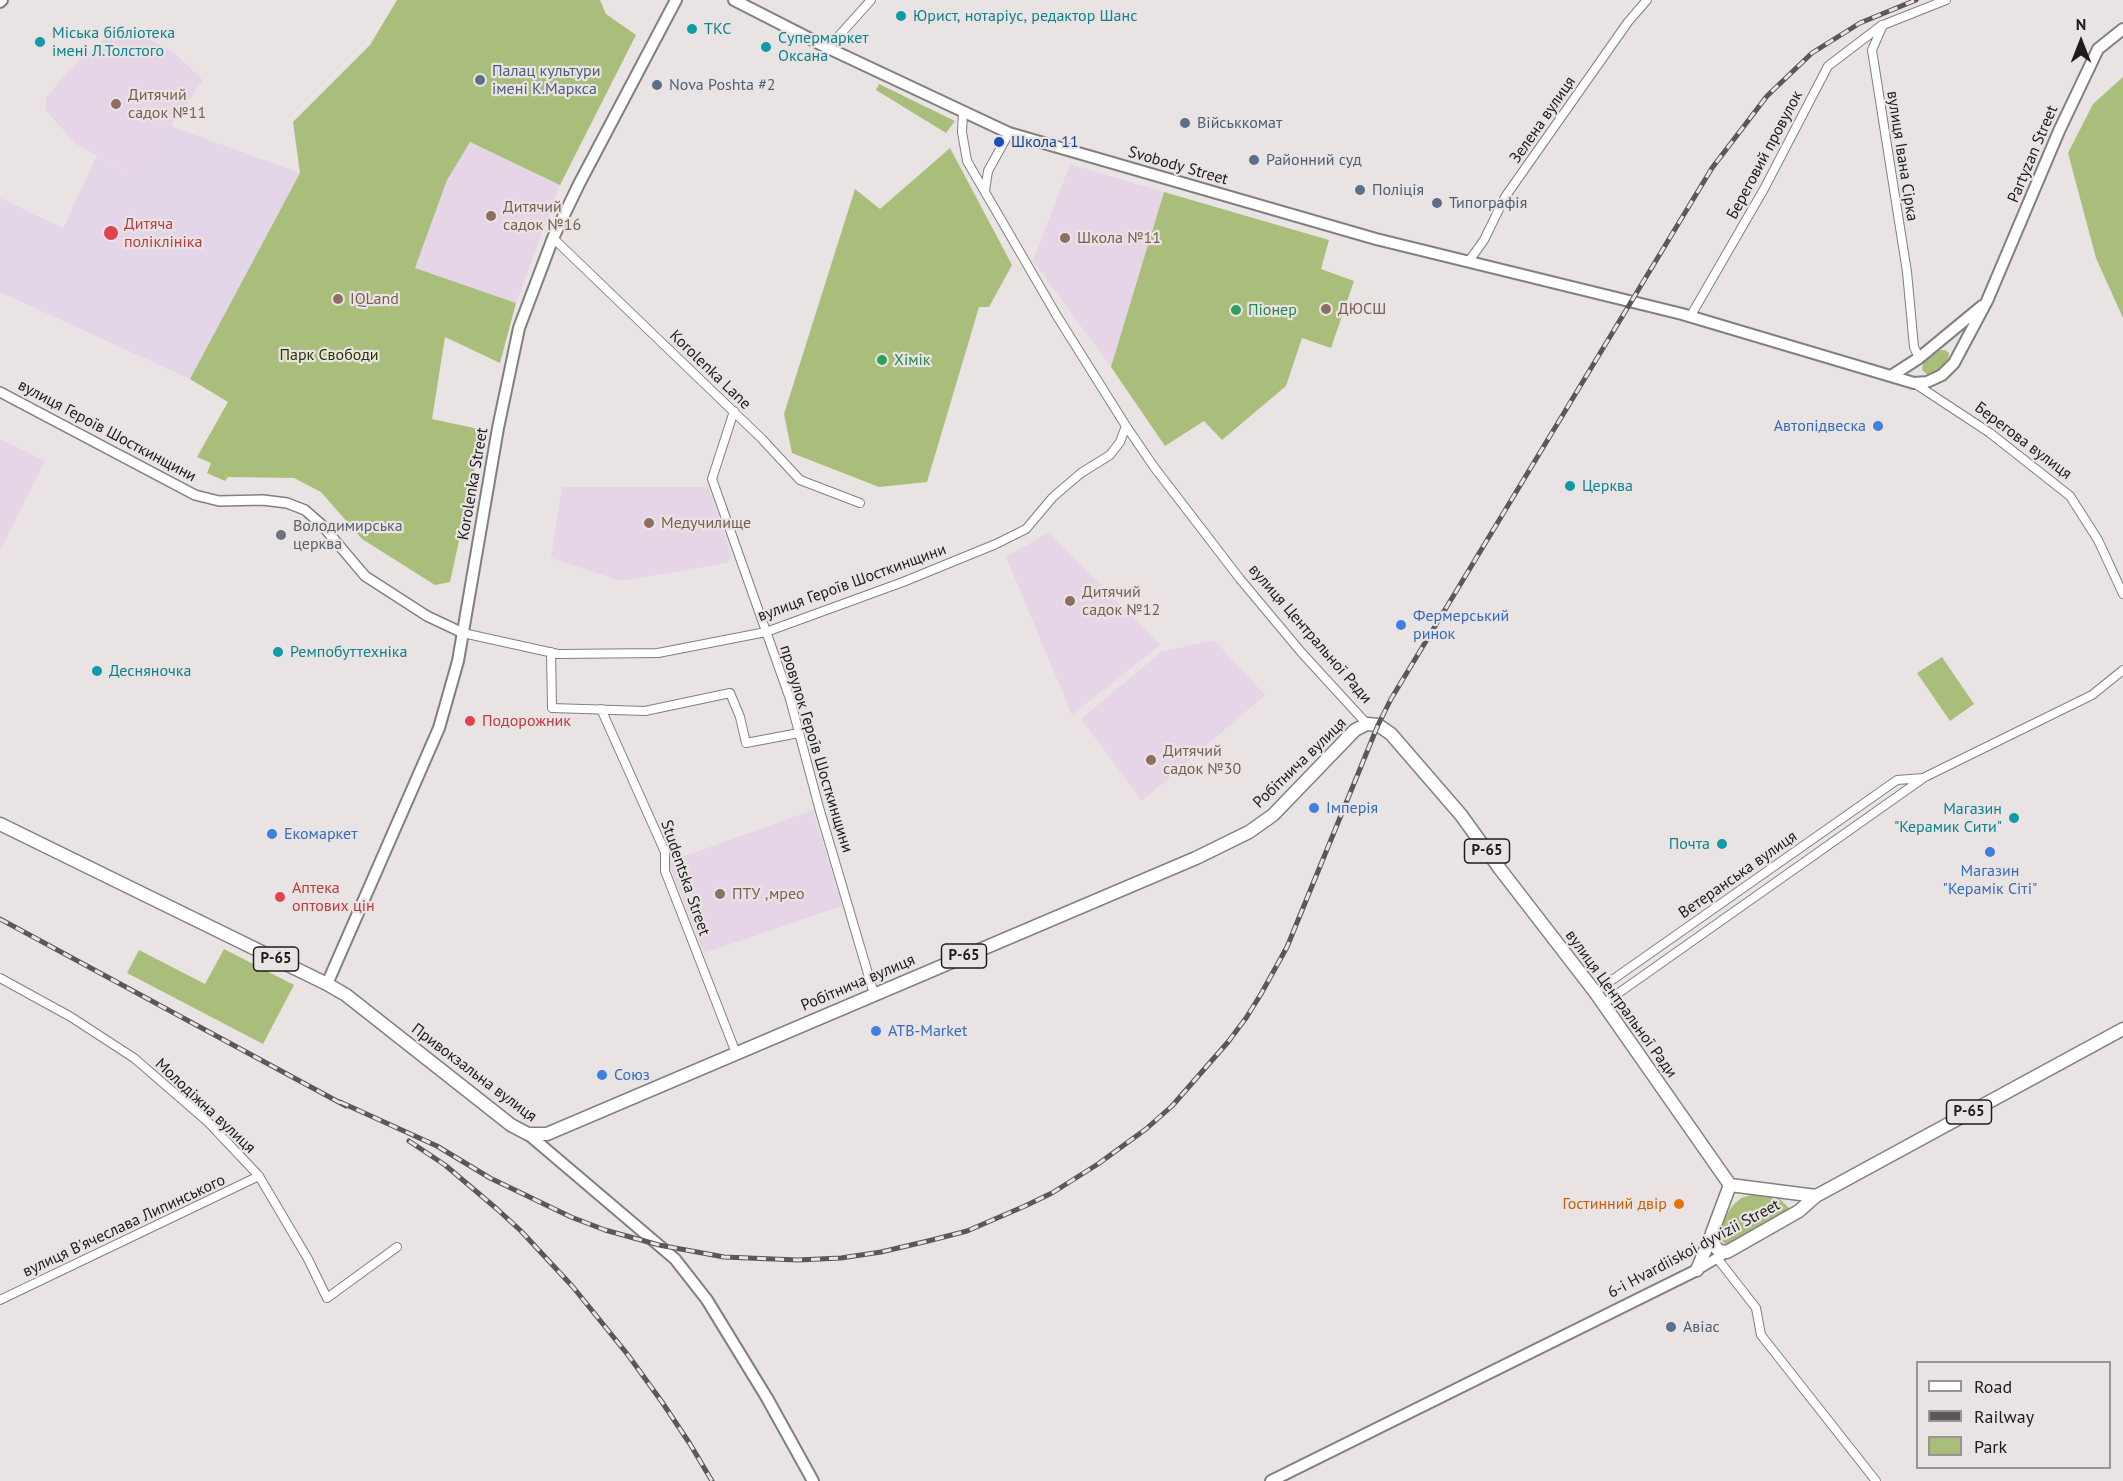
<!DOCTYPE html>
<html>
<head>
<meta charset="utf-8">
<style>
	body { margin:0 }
	#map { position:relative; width:2123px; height:1481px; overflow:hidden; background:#e9e4e3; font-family:"PT Sans",sans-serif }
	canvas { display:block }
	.legend { position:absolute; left:1916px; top:1361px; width:195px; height:108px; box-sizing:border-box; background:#e9e4e3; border:2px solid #979493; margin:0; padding:8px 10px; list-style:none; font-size:18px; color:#1d1c1b }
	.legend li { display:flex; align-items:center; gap:12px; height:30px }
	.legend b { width:30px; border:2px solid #979493 }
	.north { position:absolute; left:2051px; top:12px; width:60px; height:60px; -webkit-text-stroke:4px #e9e4e3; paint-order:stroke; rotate:0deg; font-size:16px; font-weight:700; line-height:24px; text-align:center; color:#1d1c1b }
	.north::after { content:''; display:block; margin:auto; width:21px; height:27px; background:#1d1c1b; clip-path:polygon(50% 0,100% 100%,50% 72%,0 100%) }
</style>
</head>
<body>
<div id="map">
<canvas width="2123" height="1481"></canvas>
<ul class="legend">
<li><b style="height:8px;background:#fff"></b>Road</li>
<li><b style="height:8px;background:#5a5857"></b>Railway</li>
<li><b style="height:16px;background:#a8be7a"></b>Park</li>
</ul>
<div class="north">N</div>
</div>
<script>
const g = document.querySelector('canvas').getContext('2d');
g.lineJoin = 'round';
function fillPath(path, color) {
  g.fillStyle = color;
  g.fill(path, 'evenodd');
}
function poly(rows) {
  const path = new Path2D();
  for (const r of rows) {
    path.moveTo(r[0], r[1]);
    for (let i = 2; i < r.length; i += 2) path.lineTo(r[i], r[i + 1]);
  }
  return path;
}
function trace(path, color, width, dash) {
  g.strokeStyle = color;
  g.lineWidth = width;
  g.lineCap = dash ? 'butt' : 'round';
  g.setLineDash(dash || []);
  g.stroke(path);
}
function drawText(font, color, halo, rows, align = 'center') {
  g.font = font + ' "PT Sans",sans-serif';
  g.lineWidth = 4.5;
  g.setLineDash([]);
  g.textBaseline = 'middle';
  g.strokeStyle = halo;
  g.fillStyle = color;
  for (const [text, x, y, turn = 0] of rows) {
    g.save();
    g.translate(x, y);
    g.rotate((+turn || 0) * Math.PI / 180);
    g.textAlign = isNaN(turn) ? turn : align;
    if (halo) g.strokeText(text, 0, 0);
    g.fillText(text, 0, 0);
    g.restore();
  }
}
const education = poly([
	[120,25,172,51,203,80,135,177,76,144,46,111,46,98,66,73],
	[469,142,560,185,516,303,415,268,447,180],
	[1070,164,1164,192,1111,367,1033,261],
	[0,439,45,461,0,551],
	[562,487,708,487,732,555,727,563,621,581,551,558],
	[1049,532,1160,645,1072,715,1006,557],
	[1214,640,1265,695,1142,801,1081,719,1161,652],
	[813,810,842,906,704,953,668,862]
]);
const medical = poly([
	[170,126,300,173,190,379,0,292,0,198,63,228,97,156,135,177]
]);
const green = poly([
	[397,0,600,0,606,14,636,35,560,185,470,142,447,180,415,268,516,303,500,363,445,337,432,419,483,430,450,582,435,585,362,539,321,492,294,478,228,477,225,481,207,473,211,463,197,457,228,402,190,379,300,173,293,122,370,45],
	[2123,77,2123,318,2096,258,2068,153,2093,104],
	[879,84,955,121,946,133,876,90],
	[950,148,1012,265,989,307,979,307,927,482,879,487,792,453,784,414,855,189,880,209],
	[1164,192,1329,240,1321,269,1354,281,1331,348,1302,338,1286,386,1222,440,1204,421,1165,446,1111,367],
	[1940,350,1945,350,1949,353,1948,363,1937,373,1928,375,1922,370,1923,363],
	[1942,657,1974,704,1950,721,1917,673],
	[224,949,294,985,263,1044,127,973,139,950,205,984],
	[1754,1194,1770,1195,1780,1199,1790,1209,1789,1213,1729,1245,1725,1244,1721,1240,1721,1232,1725,1218,1732,1206,1741,1198]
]);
const minor = poly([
	[828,48,871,0],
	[963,112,962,132,967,161,1057,316,1126,426,1154,467,1240,579,1301,652,1367,724],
	[985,191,988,171,1009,133],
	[553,238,762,439,800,480,860,503],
	[1469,261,1484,240,1505,197,1628,22,1647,0],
	[1690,317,1764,189,1828,66,1882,25],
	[1919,358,1914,347,1907,272,1872,50,1883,25,1946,0],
	[1914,383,1990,433,2070,496,2098,540,2123,594],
	[734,411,712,479,790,699,820,811,874,994],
	[463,633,558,654,658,653,766,632,903,582,996,544,1026,529,1053,497,1081,473,1110,455,1120,442,1126,426],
	[551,652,552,708,645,711,730,693,740,717,746,743,799,733],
	[601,709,665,852,665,871,736,1053],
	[0,978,71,1017,134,1058,208,1122,259,1176,308,1259,327,1298,397,1247],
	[1595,992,1897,780,1923,778],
	[1603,1004,1925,777,2092,695,2123,670],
	[1717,1258,1756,1308,1761,1335,1876,1481],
	[0,1300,259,1176]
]);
const tertiary = poly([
	[0,392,195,495,219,501,263,500,287,503,305,510,322,525,365,576,427,616,463,633],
	[1697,1270,1727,1252]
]);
const secondary = poly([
	[734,0,828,48,1009,133,1376,239,1682,314,1914,383,1927,382,1942,375,1954,363,1987,301,2059,131,2098,49,2123,29],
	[0,2,2,0],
	[1891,376,1919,358,1982,306],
	[327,984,439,728,458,661,498,428,519,328,553,238,579,184,676,0],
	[528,1134,675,1259,707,1300,767,1398,813,1481],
	[1271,1481,1697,1270]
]);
const primary = poly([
	[0,824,327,984,346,995,511,1125,528,1134,547,1134,1196,858,1249,832,1273,815,1355,730,1367,724,1378,725,1391,734,1461,815,1500,869,1595,992,1730,1185],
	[1730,1185,1712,1233,1714,1245,1719,1251,1727,1252,1799,1211,1816,1196,2123,1029],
	[1730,1185,1816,1196],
	[1697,1270,1712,1234]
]);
const rail = poly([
	[0,919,346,1106],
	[340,1102,437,1146,490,1178,571,1217,605,1230,659,1245,724,1257,798,1260,841,1258,881,1252,928,1241,967,1231,1025,1206,1052,1193,1098,1164,1146,1129,1172,1106,1228,1042,1246,1018,1261,994,1287,947,1378,725,1391,699,1712,168,1767,96,1812,53,1860,23,1916,0],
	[409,1141,445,1165,497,1209,521,1231,573,1287,628,1355,662,1402,690,1444,712,1481]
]);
const markers = [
	[901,16,6,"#0f9aa8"],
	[692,29,6,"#0f9aa8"],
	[40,42,6,"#0f9aa8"],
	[766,47,6,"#0f9aa8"],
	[480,80,6,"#5c6f8a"],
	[657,85,6,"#5c6f8a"],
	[116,104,6,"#8d6e63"],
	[1185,123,6,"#5c6f8a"],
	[999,142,6,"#1a4fb4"],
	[1254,160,6,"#5c6f8a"],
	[1360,190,6,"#5c6f8a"],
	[1437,203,6,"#5c6f8a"],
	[491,216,6,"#8d6e63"],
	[111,233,8,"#e0444e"],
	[1065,238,6,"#8d6e63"],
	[338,299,6,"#8d6e63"],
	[1326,309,6,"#8d6e63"],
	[1236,310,6,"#2e9e5b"],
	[882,360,6,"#2e9e5b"],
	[1878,426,6,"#3f7fe0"],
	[1570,486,6,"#0f9aa8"],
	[649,523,6,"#8d6e63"],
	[281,535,6,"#6b7280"],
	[1070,601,6,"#8d6e63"],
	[1401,625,6,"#3f7fe0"],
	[278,652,6,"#0f9aa8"],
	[97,671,6,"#0f9aa8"],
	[470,721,6,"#e0444e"],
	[1151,760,6,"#8d6e63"],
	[1314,808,6,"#3f7fe0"],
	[2014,818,6,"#0f9aa8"],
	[272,834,6,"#3f7fe0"],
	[1722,844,6,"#0f9aa8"],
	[1990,852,6,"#3f7fe0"],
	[720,894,6,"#8d6e63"],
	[280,897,6,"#e0444e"],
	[876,1031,6,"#3f7fe0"],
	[602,1075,6,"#3f7fe0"],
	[1679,1204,6,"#e8710a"],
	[1671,1327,6,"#5c6f8a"]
];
const shields = [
	[1487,851,45],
	[964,956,45],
	[276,959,45],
	[1969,1112,45]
];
const shieldNames = [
	["Р-65",1487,851],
	["Р-65",964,956],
	["Р-65",276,959],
	["Р-65",1969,1112]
];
const cultureNames = [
	["Юрист, нотаріус, редактор Шанс",913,16],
	["ТКС",704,29],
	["Міська бібліотека",52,33],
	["імені Л.Толстого",52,51],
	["Супермаркет",778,38],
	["Оксана",778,56],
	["Церква",1582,486],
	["Ремпобуттехніка",290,652],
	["Десняночка",109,671],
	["Магазин",2002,809,"right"],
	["\"Керамик Сити\"",2002,827,"right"],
	["Почта",1710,844,"right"]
];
const serviceNames = [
	["Палац культури",492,71],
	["імені К.Маркса",492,89],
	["Nova Poshta #2",669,85],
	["Військкомат",1197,123],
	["Районний суд",1266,160],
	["Поліція",1372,190],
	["Типографія",1449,203],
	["Авіас",1683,1327]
];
const educationNames = [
	["Дитячий",128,95],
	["садок №11",128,113],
	["Дитячий",503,207],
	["садок №16",503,225],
	["Школа №11",1077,238],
	["IQLand",350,299],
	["ДЮСШ",1338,309],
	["Медучилище",661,523],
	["Дитячий",1082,592],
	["садок №12",1082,610],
	["Дитячий",1163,751],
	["садок №30",1163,769],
	["ПТУ ,мрео",732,894]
];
const streetNames = [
	["Зелена вулиця",1543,120,-55],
	["Partyzan Street",2033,154,-67],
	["Береговий провулок",1765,155,-62],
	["вулиця Івана Сірка",1902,156,81],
	["Svobody Street",1178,166,16],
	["Korolenka Lane",710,370,44],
	["вулиця Героїв Шосткинщини",107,431,28],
	["Берегова вулиця",2023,441,37],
	["Korolenka Street",473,484,-80],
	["вулиця Героїв Шосткинщини",852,583,-20],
	["вулиця Центральної Ради",1310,634,49],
	["провулок Героїв Шосткинщини",816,749,73],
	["Робітнича вулиця",1300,763,-44],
	["Ветеранська вулиця",1738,875,-35],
	["Studentska Street",685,878,71],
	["Робітнича вулиця",858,983,-23],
	["вулиця Центральної Ради",1621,1004,54],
	["Привокзальна вулиця",474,1073,37],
	["Молодіжна вулиця",205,1106,43],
	["вулиця В'ячеслава Липинського",124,1226,-25],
	["6-i Hvardiiskoi dyvizii Street",1694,1249,-28]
];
const transitNames = [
	["Школа 11",1011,142]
];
const healthNames = [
	["Дитяча",124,224],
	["поліклініка",124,242],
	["Подорожник",482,721],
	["Аптека",292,888],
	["оптових цін",292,906]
];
const leisureNames = [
	["Піонер",1248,310],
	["Хімік",894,360]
];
const parkNames = [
	["Парк Свободи",329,355]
];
const shopNames = [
	["Автопідвеска",1866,426,"right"],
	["Фермерський",1413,616],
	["ринок",1413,634],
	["Імперія",1326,808],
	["Екомаркет",284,834],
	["Магазин",1990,871,"center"],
	["\"Керамік Сіті\"",1990,889,"center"],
	["ATB-Market",888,1031],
	["Союз",614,1075]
];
const worshipNames = [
	["Володимирська",293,526],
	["церква",293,544]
];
const foodNames = [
	["Гостинний двір",1667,1204]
];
fillPath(education, '#e6d5e7');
fillPath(medical, '#e3d6e9');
fillPath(green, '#a8be7a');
trace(minor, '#837f7e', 10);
trace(tertiary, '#837f7e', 12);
trace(secondary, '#837f7e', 14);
trace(primary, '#837f7e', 15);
trace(minor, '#fff', 8);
trace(tertiary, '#fff', 9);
trace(secondary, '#fff', 10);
trace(primary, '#fff', 12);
trace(rail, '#5a5857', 5);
trace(rail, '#e9e4e3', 3, [9]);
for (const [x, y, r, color] of markers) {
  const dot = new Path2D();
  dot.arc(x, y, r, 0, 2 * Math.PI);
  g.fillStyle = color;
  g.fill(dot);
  trace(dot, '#e9e4e3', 2);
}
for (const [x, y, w] of shields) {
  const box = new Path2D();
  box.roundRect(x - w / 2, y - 12, w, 24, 4.5);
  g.fillStyle = '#e9e4e3';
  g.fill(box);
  trace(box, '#1d1c1b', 1.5);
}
drawText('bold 15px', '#1d1c1b', null, shieldNames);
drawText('16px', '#0d838f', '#e9e4e3', cultureNames, 'left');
drawText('16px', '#4e5e75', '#e9e4e3', serviceNames, 'left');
drawText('16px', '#785e54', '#e9e4e3', educationNames, 'left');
drawText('16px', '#1d1c1b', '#e9e4e3', streetNames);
drawText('16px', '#164399', '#e9e4e3', transitNames, 'left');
drawText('16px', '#be3a42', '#e9e4e3', healthNames, 'left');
drawText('16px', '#27864d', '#e9e4e3', leisureNames, 'left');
drawText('16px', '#293700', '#e9e4e3', parkNames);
drawText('16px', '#366cbe', '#e9e4e3', shopNames, 'left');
drawText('16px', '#5b616d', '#e9e4e3', worshipNames, 'left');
drawText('16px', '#c56008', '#e9e4e3', foodNames, 'right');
</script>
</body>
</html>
